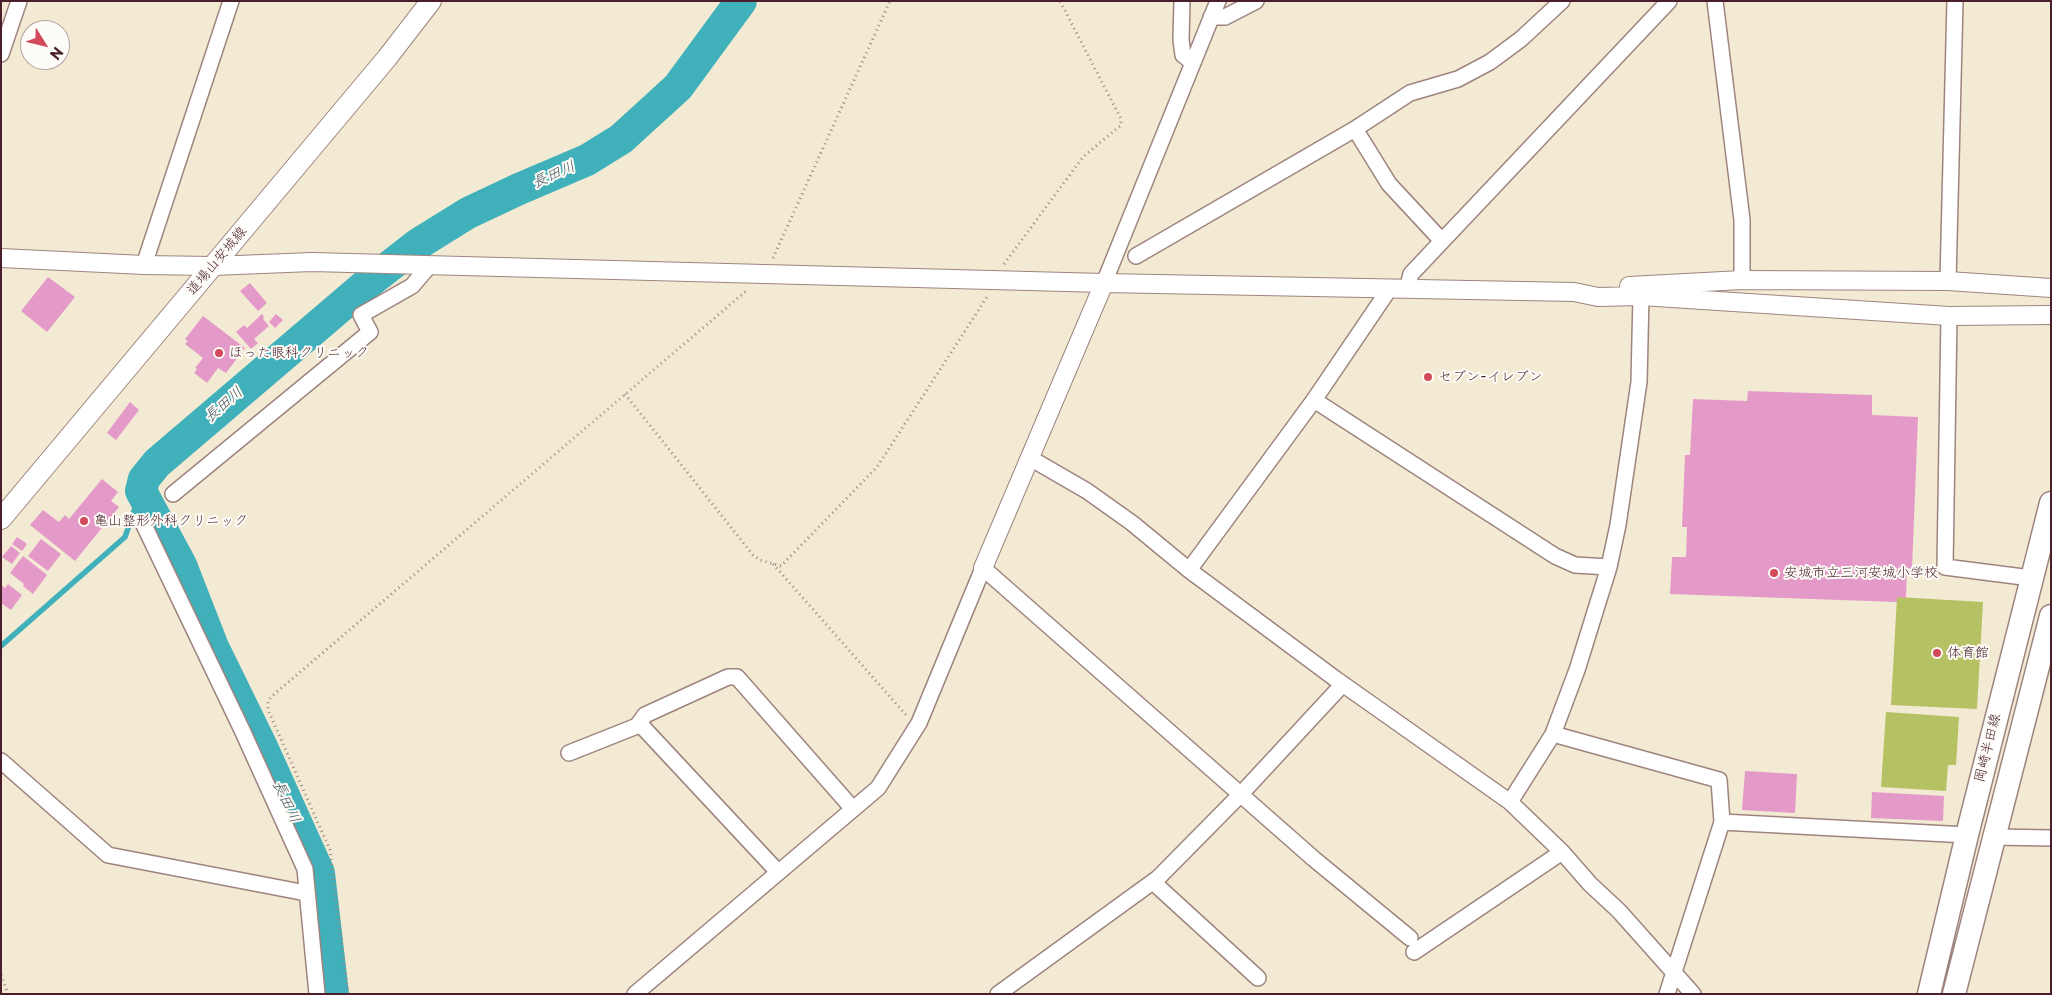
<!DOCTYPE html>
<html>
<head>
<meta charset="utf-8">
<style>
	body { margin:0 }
	#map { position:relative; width:2052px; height:995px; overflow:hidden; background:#f3ead3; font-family:"Playpen Sans",sans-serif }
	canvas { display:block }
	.frame { position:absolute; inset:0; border:2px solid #4a1f2b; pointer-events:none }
	.north { position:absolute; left:20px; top:20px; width:50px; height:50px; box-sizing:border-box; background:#fdfcf7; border:1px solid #b5a4a5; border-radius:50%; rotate:126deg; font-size:14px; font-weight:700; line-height:20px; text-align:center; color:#4a1f2b }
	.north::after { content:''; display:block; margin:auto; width:18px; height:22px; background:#d1495b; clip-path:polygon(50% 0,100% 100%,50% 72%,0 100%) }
</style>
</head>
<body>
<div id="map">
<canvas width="2052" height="995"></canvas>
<div class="frame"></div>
<div class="north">N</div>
</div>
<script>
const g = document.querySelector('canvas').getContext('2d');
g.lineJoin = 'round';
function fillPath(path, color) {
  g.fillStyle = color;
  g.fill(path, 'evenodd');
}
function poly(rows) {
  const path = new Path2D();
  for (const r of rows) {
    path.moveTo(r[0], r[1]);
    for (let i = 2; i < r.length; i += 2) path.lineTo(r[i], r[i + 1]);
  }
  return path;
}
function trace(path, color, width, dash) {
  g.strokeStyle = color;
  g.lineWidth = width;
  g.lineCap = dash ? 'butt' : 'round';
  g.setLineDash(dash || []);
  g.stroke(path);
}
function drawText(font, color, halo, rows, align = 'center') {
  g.font = font + ' "Playpen Sans","Klee One",sans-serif';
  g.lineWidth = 4;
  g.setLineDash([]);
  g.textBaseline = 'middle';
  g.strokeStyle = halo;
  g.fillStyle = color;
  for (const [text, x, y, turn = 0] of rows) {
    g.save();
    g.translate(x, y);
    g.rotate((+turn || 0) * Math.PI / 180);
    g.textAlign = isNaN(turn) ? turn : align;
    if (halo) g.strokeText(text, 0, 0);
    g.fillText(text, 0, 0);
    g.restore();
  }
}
const green = poly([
	[1897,597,1983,602,1977,709,1891,705],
	[1886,712,1959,717,1956,765,1948,765,1946,791,1881,787]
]);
const stream = poly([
	[1,646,125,537,141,491]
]);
const river = poly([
	[333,994,319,873,262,747,213,647,181,565,141,491,144,479,157,463,368,283,418,244,468,213,519,189,587,160,621,139,678,87,741,1]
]);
const building = poly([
	[48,277,75,297,47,332,21,311],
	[250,283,267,303,258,311,240,291],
	[262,314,264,317,263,319,269,326,254,339,258,343,251,349,236,332,244,325,247,328],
	[276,314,283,320,275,328,269,322],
	[203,316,245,348,226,373,218,368,207,383,194,373,197,369,195,368,203,358,185,344,188,341,185,339],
	[1748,391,1872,395,1872,415,1918,417,1912,569,1907,568,1906,598,1897,597,1897,602,1670,594,1672,557,1686,557,1687,527,1682,527,1685,455,1690,455,1693,399,1747,401],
	[130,402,139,410,116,440,107,433],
	[102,479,118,492,111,501,119,507,75,561,30,525,43,510,59,522,65,515,69,519],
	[17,537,27,544,22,551,12,544],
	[41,539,61,554,48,571,28,556],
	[11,546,20,553,12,564,2,557],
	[23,556,47,575,33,594,23,586,24,584,10,573],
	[8,584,22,595,11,610,1,603,1,585,5,588],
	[1745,771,1797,774,1795,813,1742,810],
	[1872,792,1944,796,1943,821,1871,818]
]);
const path = poly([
	[773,258,890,1],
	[1004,264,1083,157,1121,125,1121,119,1060,1],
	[625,394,753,555,760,560,781,566,877,467,987,297],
	[773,564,906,715],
	[1,975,8,994],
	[348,994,330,850,268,710,268,702,271,697,746,291]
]);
const minor = poly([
	[1182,1,1181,40,1183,55,1192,62],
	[1715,1,1742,220,1742,280],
	[1211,17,1225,17,1256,1],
	[1,54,19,1],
	[1355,129,1389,184,1442,241],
	[1136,256,1355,129,1410,93,1458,79,1490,62,1521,39,1562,1],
	[144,265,231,1],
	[1948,281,1955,1],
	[1104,283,1218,1],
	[1407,289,1411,274,1669,1],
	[1949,316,1945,567,2031,578],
	[1314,400,1555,556,1575,565,1609,567],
	[1030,458,1087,491,1132,523,1189,570,1337,680,1510,802,1562,852,1590,884,1619,911,1693,994],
	[173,494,370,332,361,315,412,286,430,265],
	[143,523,242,730,305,869,317,994],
	[1189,570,1314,400,1390,288],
	[639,723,778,872],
	[1553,734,1577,670,1609,567,1618,525,1639,382,1641,296],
	[569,753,637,726,645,715,728,677,737,677,853,809],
	[1,761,108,855,306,893],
	[1510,802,1553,734,1719,780,1722,822],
	[1995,837,2051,838],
	[1153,882,1258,978],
	[1414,952,1562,852],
	[635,994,878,788,919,723,983,568,1314,859,1410,938],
	[998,994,1158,878,1241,794,1343,684],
	[1667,994,1722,822,1967,835]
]);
const tertiary = poly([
	[1,258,144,265,212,266,312,262,1104,283,1574,292,1598,297,1641,296,1949,316,2051,315],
	[1629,286,1742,280,1948,281,2051,288],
	[983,568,1104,283]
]);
const secondary = poly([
	[1,519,387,58,431,1]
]);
const primary = poly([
	[1929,994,1967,835,2051,503],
	[1954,994,2051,616]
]);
const markers = [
	[219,353,5,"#d1495b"],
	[1428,377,5,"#d1495b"],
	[84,521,5,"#d1495b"],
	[1774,573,5,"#d1495b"],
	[1937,653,5,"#d1495b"]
];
const streetNames = [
	["道場山安城線",217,261,-50],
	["岡崎半田線",1988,748,-76]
];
const poiNames = [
	["ほった眼科クリニック",229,353],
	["セブン-イレブン",1438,377],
	["亀山整形外科クリニック",94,521],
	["安城市立三河安城小学校",1784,573],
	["体育館",1947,653]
];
const waterNames = [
	["長田川",554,175,-24],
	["長田川",224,405,-41],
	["長田川",286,802,65]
];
fillPath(green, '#b5c163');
trace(stream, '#40b0ba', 5.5);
trace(river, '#40b0ba', 32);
fillPath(building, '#e49ac9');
trace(minor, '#9e847f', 18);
trace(tertiary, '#9e847f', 20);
trace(secondary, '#9e847f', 22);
trace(primary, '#9e847f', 25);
trace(path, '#9e847f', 3, [1, 4]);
trace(minor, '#fff', 15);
trace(tertiary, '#fff', 18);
trace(secondary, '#fff', 20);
trace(primary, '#fff', 22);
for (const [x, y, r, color] of markers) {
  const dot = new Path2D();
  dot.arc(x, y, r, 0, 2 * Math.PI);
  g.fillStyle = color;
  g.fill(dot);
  trace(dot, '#fdfcf7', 2);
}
drawText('14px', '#4a1f2b', '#fdfcf7', streetNames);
drawText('14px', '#4a1f2b', '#fdfcf7', poiNames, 'left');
drawText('italic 15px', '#465964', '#fdfcf7', waterNames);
</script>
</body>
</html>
